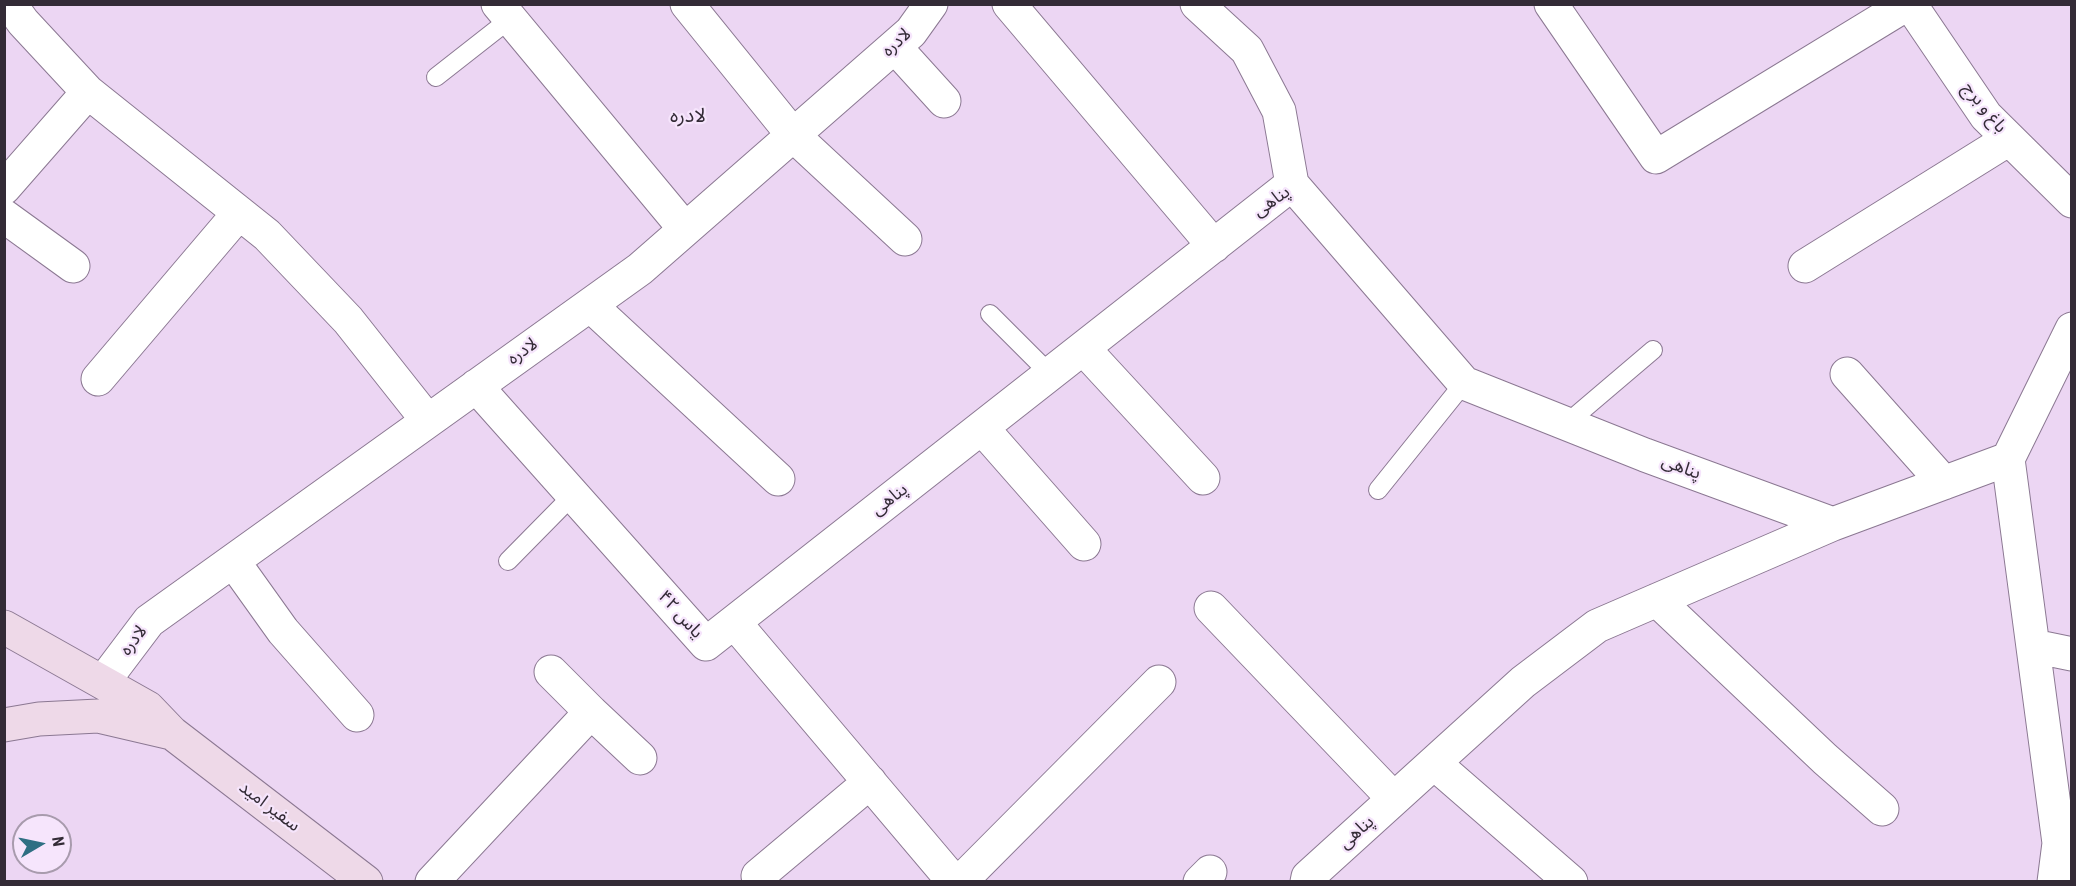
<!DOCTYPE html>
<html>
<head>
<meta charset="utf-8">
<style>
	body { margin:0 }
	#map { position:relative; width:2076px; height:886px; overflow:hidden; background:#ecd6f3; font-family:"Roboto Condensed",sans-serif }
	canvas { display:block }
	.frame { position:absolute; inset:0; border:6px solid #332b36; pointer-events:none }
	.north { position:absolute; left:12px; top:814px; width:60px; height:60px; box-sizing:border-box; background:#f6e5fc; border:2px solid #a89bad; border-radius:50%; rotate:81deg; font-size:16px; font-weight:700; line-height:24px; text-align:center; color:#332b36 }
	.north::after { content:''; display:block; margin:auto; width:21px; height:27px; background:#2f6f83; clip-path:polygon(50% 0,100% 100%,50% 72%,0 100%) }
</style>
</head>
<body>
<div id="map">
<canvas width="2076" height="886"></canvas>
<div class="frame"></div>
<div class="north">N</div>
</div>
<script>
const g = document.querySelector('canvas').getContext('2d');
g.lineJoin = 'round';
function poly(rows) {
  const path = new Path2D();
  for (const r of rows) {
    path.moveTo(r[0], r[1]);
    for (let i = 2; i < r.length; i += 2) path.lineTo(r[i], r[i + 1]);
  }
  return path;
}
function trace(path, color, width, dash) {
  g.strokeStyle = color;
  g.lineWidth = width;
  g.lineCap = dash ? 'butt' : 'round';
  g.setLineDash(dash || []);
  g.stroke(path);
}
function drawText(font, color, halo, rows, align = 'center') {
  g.font = font + ' "Roboto Condensed","Noto Sans Arabic",sans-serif';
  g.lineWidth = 4.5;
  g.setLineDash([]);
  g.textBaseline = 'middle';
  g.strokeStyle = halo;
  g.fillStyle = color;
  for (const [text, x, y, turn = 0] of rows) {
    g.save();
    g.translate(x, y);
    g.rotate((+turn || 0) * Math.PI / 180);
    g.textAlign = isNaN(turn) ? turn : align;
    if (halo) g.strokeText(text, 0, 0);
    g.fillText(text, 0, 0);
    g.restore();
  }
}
const lane = poly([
	[436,77,510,19],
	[990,314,1050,374],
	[1566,424,1653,350],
	[1378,490,1464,383],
	[508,561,573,495]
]);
const street = poly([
	[10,4,23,22,88,92,267,235,348,320,428,421],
	[498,4,685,229],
	[687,4,793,135,905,239],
	[1009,4,1214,246],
	[1197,4,1247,50,1279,111,1292,184],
	[1551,4,1656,157,1907,4],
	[1910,4,1986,116,2072,201],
	[895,47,944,101],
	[4,188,88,92],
	[4,216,73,266],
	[1805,266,2009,139],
	[590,305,778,479],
	[1083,348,1203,478],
	[1847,374,1944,483],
	[98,379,239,213],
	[476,386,706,644,1292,184,1464,383,1645,455,1833,524,2008,459,2072,329],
	[982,428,1084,544],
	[2008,459,2059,843,2054,882],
	[233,561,283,631,357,715],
	[1657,600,1825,759,1882,809],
	[1211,608,1394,799],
	[734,622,954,882],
	[2033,646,2072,654],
	[551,672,591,712],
	[103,682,149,621,640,269,911,32,931,4],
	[1434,763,1571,882],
	[758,876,870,782],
	[432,882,591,712,640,758],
	[960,882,1159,682],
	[1200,882,1210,872],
	[1307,882,1308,877,1523,682,1597,626,1833,524]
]);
const secondary = poly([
	[4,627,148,708,172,733,366,882],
	[4,725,39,719,98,716,171,733]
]);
const streetNames = [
	["لادره",897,43,-43],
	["باغ و برج",1984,108,51],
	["پناهی",1272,202,-35],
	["لادره",523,352,-36],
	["پناهی",1681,468,20],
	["پناهی",890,500,-38],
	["یاس ۴۲",680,615,48],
	["لادره",134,641,-53],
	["سفیر امید",269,807,37],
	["پناهی",1357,833,-42]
];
const neighbourhoodNames = [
	["لادره",688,117]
];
trace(lane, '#8b7892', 20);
trace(street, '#8b7892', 35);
trace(secondary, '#8b7892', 35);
trace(lane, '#fff', 18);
trace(street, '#fff', 33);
trace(secondary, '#eed9e8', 33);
drawText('18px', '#332b36', '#f6e5fc', streetNames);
drawText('20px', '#332b36', '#f6e5fc', neighbourhoodNames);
</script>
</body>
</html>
